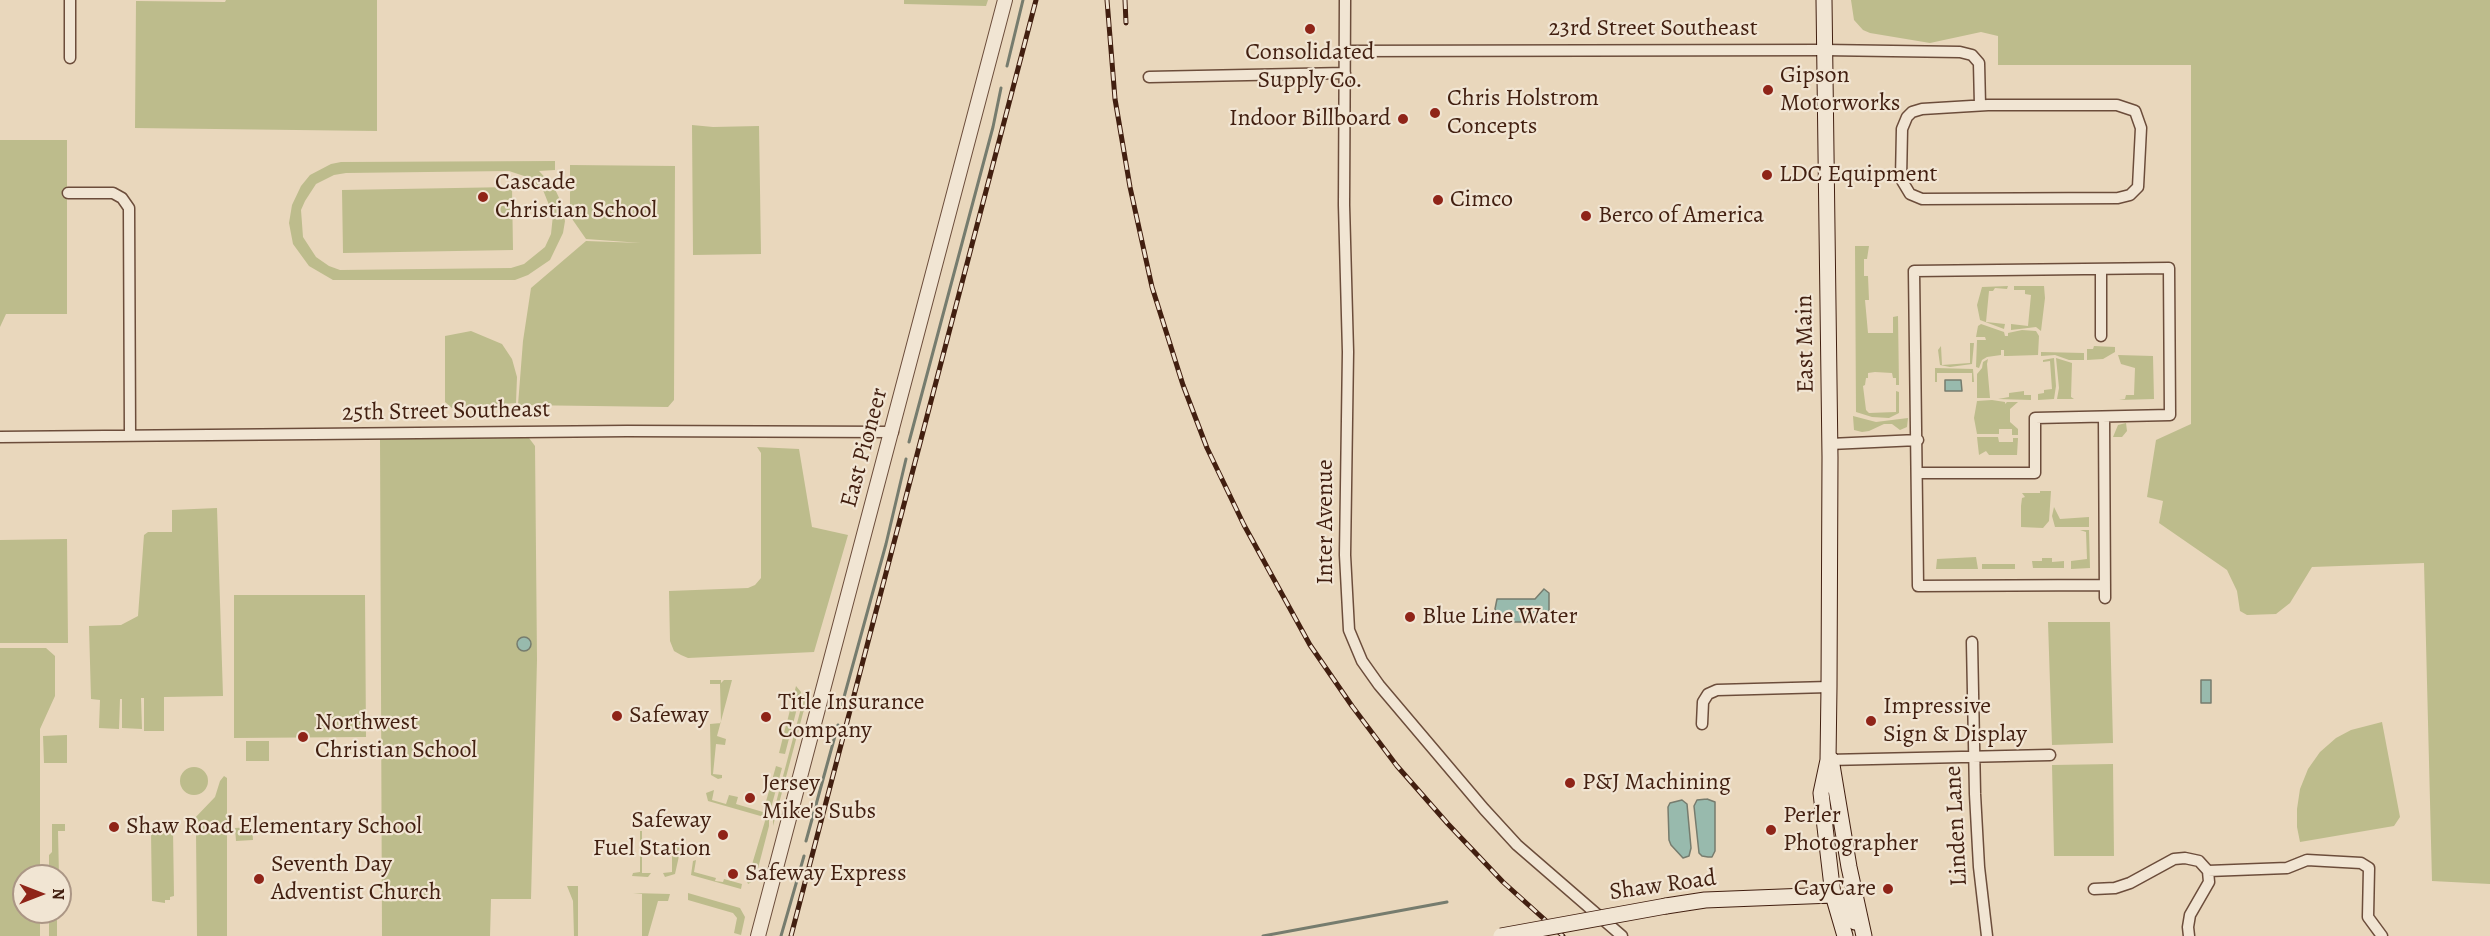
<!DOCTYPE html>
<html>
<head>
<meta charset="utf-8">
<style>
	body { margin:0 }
	#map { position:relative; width:2490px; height:936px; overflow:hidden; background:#e9d7bc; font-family:Alegreya,serif }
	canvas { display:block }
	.north { position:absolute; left:12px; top:864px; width:60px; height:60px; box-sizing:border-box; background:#f1e5d3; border:2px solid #ab9685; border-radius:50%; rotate:90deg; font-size:16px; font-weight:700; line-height:24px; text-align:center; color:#421f10 }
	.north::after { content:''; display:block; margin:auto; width:21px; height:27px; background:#8f2418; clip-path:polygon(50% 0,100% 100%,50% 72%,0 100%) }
</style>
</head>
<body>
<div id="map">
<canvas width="2490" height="936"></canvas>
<div class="north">N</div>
</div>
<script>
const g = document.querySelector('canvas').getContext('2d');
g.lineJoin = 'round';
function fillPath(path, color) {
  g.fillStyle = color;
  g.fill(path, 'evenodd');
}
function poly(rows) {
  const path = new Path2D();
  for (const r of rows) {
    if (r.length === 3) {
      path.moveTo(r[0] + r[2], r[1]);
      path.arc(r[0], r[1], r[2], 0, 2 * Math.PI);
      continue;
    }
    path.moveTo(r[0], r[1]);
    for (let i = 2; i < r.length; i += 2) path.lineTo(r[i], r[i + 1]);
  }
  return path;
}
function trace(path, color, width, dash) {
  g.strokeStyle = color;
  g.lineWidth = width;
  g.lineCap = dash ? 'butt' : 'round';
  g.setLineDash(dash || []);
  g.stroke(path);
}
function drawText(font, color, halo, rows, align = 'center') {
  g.font = font + ' Alegreya,serif';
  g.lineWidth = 4.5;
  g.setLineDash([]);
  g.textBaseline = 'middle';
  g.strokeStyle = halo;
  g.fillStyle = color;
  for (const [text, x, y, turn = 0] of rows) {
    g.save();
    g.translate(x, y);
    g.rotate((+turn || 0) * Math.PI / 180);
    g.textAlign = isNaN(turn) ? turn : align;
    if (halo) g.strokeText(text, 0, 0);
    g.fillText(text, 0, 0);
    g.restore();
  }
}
const green = poly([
	[226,0,377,0,377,131,135,128,136,1,225,2],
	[904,0,988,0,986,6,904,4],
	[1851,0,2490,0,2490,884,2432,881,2424,563,2312,567,2290,603,2276,614,2247,615,2240,611,2237,591,2227,570,2159,523,2163,501,2147,497,2156,440,2191,424,2191,65,1998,65,1998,36,1981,32,1930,43,1870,33,1863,30,1854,20],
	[692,125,713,127,759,126,761,254,693,255],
	[0,140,67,140,67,314,6,314,0,327],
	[555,161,555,170,539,171,554,187,560,200,565,221,563,233,550,260,528,275,515,280,333,280,309,266,293,244,289,223,292,205,301,186,310,175,331,164,341,162],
	[509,171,530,178,543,190,553,215,551,234,545,247,524,264,511,268,340,270,329,266,316,257,303,237,301,210,305,201,316,184,334,175,346,173],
	[570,165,675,166,674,400,668,407,518,405,523,341,531,288,586,241,641,243,586,239,570,216],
	[512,187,513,250,343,253,342,190],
	[1855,246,1869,246,1867,259,1864,259,1864,276,1868,276,1869,300,1865,300,1868,333,1893,333,1893,317,1898,316,1899,385,1896,385,1896,378,1893,378,1892,373,1875,372,1868,373,1868,378,1866,378,1865,385,1863,386,1866,410,1869,413,1896,412,1896,391,1899,392,1899,413,1889,418,1872,417,1856,412],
	[2008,286,2007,289,1995,288,1993,291,1989,291,1986,322,2005,324,2004,329,1980,320,1977,305,1982,287],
	[2014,286,2044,286,2045,298,2041,331,2036,327,2011,330,2011,324,2028,326,2031,295,2025,294,2025,290,2014,290],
	[1981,324,2004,332,2005,336,2008,336,2008,333,2022,330,2036,331,2039,336,2038,355,2007,356,2004,356,2004,350,2001,350,2001,355,1987,357,1982,360,1979,368,1976,367,1977,340,1986,340,1985,337,1976,337,1978,326],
	[471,331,502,344,512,359,517,377,516,403,452,408,445,402,445,336],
	[1970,343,1974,343,1972,364,1950,367,1940,365,1938,350,1941,346,1942,365,1970,363],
	[2094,346,2115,347,2115,352,2103,359,2087,360,2087,349,2093,349],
	[2041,352,2084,353,2084,360,2069,360,2055,355,2041,356],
	[2118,355,2153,356,2154,399,2119,400,2125,399,2126,395,2134,395,2135,368,2121,364],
	[2054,358,2056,386,2054,399,2038,400,2038,394,2044,393,2044,390,2052,389,2050,361,2043,362,2043,360],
	[2056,358,2072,363,2071,397,2074,399,2057,399,2059,388],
	[1988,359,1987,364,1990,398,1977,398,1977,374,1982,368,1983,362],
	[1935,368,1973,369,1974,382,1972,382,1972,373,1937,373,1937,382,1935,382],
	[2024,391,2024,395,2031,395,2031,400,1998,399,2009,397,2009,393],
	[1992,400,2005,402,2005,404,2007,402,2018,402,2010,409,2010,422,2018,429,2018,435,2012,435,2012,429,1999,429,1999,434,1977,434,1974,418,1977,401],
	[1853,416,1876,422,1908,418,1907,427,1900,430,1892,424,1884,424,1869,431,1862,432,1854,430],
	[2126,423,2127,431,2122,437,2113,437,2118,425],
	[1977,437,1998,437,1999,442,2013,442,2013,438,2018,438,2017,455,1989,455,1986,451,1979,455],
	[529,438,535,446,537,660,531,899,491,899,490,936,382,936,380,439],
	[757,447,799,449,812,527,848,535,814,652,688,658,681,655,674,651,670,641,669,591,748,588,755,585,761,578,761,453],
	[2040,491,2051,491,2049,521,2043,528,2021,527,2021,506,2022,498,2025,497,2022,493,2040,493],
	[2054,507,2060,519,2089,517,2089,527,2055,527,2052,516],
	[217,508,223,696,164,697,164,731,144,731,144,698,141,698,142,729,122,728,122,699,120,699,119,729,99,728,100,700,91,699,89,626,121,625,138,616,144,535,148,532,172,532,172,510],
	[2080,530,2089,530,2090,568,2071,569,2071,561,2087,559,2086,532],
	[67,539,68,643,0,643,0,540],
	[1976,557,1978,569,1936,569,1937,559],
	[2042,558,2052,558,2052,562,2064,561,2064,568,2033,568,2032,561,2042,561],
	[1982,564,2015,564,2015,569,1982,569],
	[234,595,365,595,366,737,234,738],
	[2048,622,2110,622,2113,743,2052,745],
	[0,648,46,648,55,656,55,696,40,729,40,876,24,876,24,912,40,912,40,936,0,936],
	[710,680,721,680,721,683,724,680,732,680,717,736,726,739,725,745,716,744,713,774,722,775,722,778,718,779,711,775,710,724,721,723,720,684,710,684],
	[796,686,801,692,793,724,787,722],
	[805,693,806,702,773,826,773,814],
	[2382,722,2400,817,2394,826,2300,842,2297,827,2297,809,2300,789,2308,769,2320,752,2336,738,2351,730],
	[786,725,792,727,785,754,779,753],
	[67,735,67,763,44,763,43,736],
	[246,741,269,741,269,761,246,761],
	[2113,764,2114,856,2054,856,2052,765],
	[776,766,782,768,769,815,769,826,755,880,748,884,747,881,765,821,764,817,708,801,706,793,714,790,712,800,726,804,729,795,738,797,736,804,763,812],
	[194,781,14],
	[224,776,227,778,227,936,197,936,196,833,188,831,192,821,215,797,220,781],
	[52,824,65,824,65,831,58,831,59,876,49,876,49,855,52,852],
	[144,824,162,824,162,828,171,828,173,830,174,896,170,897,170,900,165,900,165,903,152,901,151,832,144,832],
	[252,827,253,840,236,841,235,828],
	[640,831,642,831,642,873,651,873,648,877,632,876,633,873,640,872],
	[672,847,681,847,675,874,665,877,663,873,672,872],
	[696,860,694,872,716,878,715,881,723,882,724,879,742,884,741,889,691,875,693,861],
	[567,886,578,886,578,936,574,936,573,901],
	[633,893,670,894,668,901,658,901,648,936,642,936,642,894],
	[688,893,740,908,745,917,741,935,734,933,737,918,733,913,688,900],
	[49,912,57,912,57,936,49,936]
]);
const water = poly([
	[1945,380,1961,380,1962,391,1945,391,1945,380],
	[1544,589,1549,593,1549,614,1544,620,1536,622,1504,622,1497,616,1495,609,1497,599,1535,599,1544,589],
	[524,644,7],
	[2201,680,2211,680,2211,703,2201,703,2201,680],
	[1707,799,1715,802,1715,851,1712,857,1708,857,1702,856,1699,853,1694,806,1697,800,1707,799],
	[1682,800,1687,804,1691,848,1689,856,1683,858,1671,845,1669,840,1668,807,1670,803,1682,800]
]);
const stream = poly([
	[1007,66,1023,0],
	[909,442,993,127,1001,88],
	[841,708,886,544,906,459],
	[806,841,838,725],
	[781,936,804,856],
	[1263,936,1447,902]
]);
const minor = poly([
	[70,0,70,58],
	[1345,0,1344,205,1348,352,1345,555,1349,630,1362,661,1379,685,1484,809,1517,845,1622,936],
	[1345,51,1824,50,1960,52,1972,55,1979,63,1980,105],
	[1149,77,1345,73],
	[1988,105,2117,105,2135,111,2141,128,2138,187,2130,195,2118,198,1922,199,1910,194,1901,179,1902,129,1907,117,1912,112,1922,109,1988,105],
	[68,193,113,193,122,198,129,208,130,435],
	[2101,269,2101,336],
	[2104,417,2105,598],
	[0,437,627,431,893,432],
	[1830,444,1918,440],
	[1918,473,2035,473,2035,418,2170,415,2169,268,1914,271,1918,586,2105,585],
	[1972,642,1975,794,1979,867,1987,936],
	[1702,724,1703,702,1708,694,1717,690,1829,687],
	[1828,760,2050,755],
	[2208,871,2287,868,2307,860,2361,863,2369,868,2368,917,2382,936],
	[2094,889,2115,888,2130,883,2174,859,2185,858,2199,861,2208,871,2209,882,2190,915,2188,927,2189,936]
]);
const tertiary = poly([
	[758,936,1005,0]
]);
const secondary = poly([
	[1824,0,1830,457,1829,687,1828,760,1821,793,1833,895,1845,936],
	[1831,759,1849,867,1864,936],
	[1666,906,1705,900,1833,895,1849,905,1855,922]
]);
const rail = poly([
	[1107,0,1115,99,1130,187,1152,287,1183,385,1207,448,1244,525,1310,645,1352,706,1397,766,1448,824,1503,882,1563,936],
	[1125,0,1126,23],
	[791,936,1036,0]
]);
const secondaryBridge = poly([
	[1501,936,1666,906]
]);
const markers = [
	[1310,29,6,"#8f2418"],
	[1768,90,6,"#8f2418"],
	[1435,113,6,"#8f2418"],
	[1403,119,6,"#8f2418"],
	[1767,175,6,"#8f2418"],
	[483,197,6,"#8f2418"],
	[1438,200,6,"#8f2418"],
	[1586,216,6,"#8f2418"],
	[1410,617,6,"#8f2418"],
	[617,716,6,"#8f2418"],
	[766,717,6,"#8f2418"],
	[1871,721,6,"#8f2418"],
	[303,737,6,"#8f2418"],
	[1570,783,6,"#8f2418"],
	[750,798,6,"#8f2418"],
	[114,827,6,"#8f2418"],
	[1771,830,6,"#8f2418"],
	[723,835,6,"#8f2418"],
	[733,874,6,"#8f2418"],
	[259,879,6,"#8f2418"],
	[1888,889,6,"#8f2418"]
];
const streetNames = [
	["23rd Street Southeast",1653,29],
	["East Main",1806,344,-91],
	["25th Street Southeast",446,412,-1],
	["East Pioneer",865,448,-75],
	["Inter Avenue",1326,522,-90],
	["Linden Lane",1957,826,-93],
	["Shaw Road",1663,886,-8]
];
const poiNames = [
	["Consolidated",1310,53,"center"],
	["Supply Co.",1310,81,"center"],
	["Gipson",1780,76],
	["Motorworks",1780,104],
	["Chris Holstrom",1447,99],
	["Concepts",1447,127],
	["Indoor Billboard",1391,119,"right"],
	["LDC Equipment",1779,175],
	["Cascade",495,183],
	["Christian School",495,211],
	["Cimco",1450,200],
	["Berco of America",1598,216],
	["Blue Line Water",1422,617],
	["Title Insurance",778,703],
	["Company",778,731],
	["Impressive",1883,707],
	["Sign & Display",1883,735],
	["Safeway",629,716],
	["Northwest",315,723],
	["Christian School",315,751],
	["P&J Machining",1582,783],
	["Jersey",762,784],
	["Mike's Subs",762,812],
	["Perler",1783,816],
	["Photographer",1783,844],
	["Safeway",711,821,"right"],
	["Fuel Station",711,849,"right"],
	["Shaw Road Elementary School",126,827],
	["Seventh Day",271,865],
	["Adventist Church",271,893],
	["Safeway Express",745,874],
	["CayCare",1876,889,"right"]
];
fillPath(green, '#bdbc8c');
fillPath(water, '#98baad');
trace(water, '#767c6e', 1.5);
trace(stream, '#767c6e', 3);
trace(minor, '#6c4d3b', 13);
trace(tertiary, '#6c4d3b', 16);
trace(secondary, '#421f10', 17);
trace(minor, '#f1e5d3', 10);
trace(tertiary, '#f1e5d3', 14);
trace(secondary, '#f1e5d3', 15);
trace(rail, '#421f10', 5);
trace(rail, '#f1e5d3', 3, [9]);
trace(secondaryBridge, '#421f10', 17, []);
trace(secondaryBridge, '#f1e5d3', 15);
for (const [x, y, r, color] of markers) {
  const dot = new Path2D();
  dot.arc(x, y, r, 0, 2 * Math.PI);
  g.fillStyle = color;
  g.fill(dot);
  trace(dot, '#f1e5d3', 2);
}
drawText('24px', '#421f10', '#f1e5d3', streetNames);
drawText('24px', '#421f10', '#f1e5d3', poiNames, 'left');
</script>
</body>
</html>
